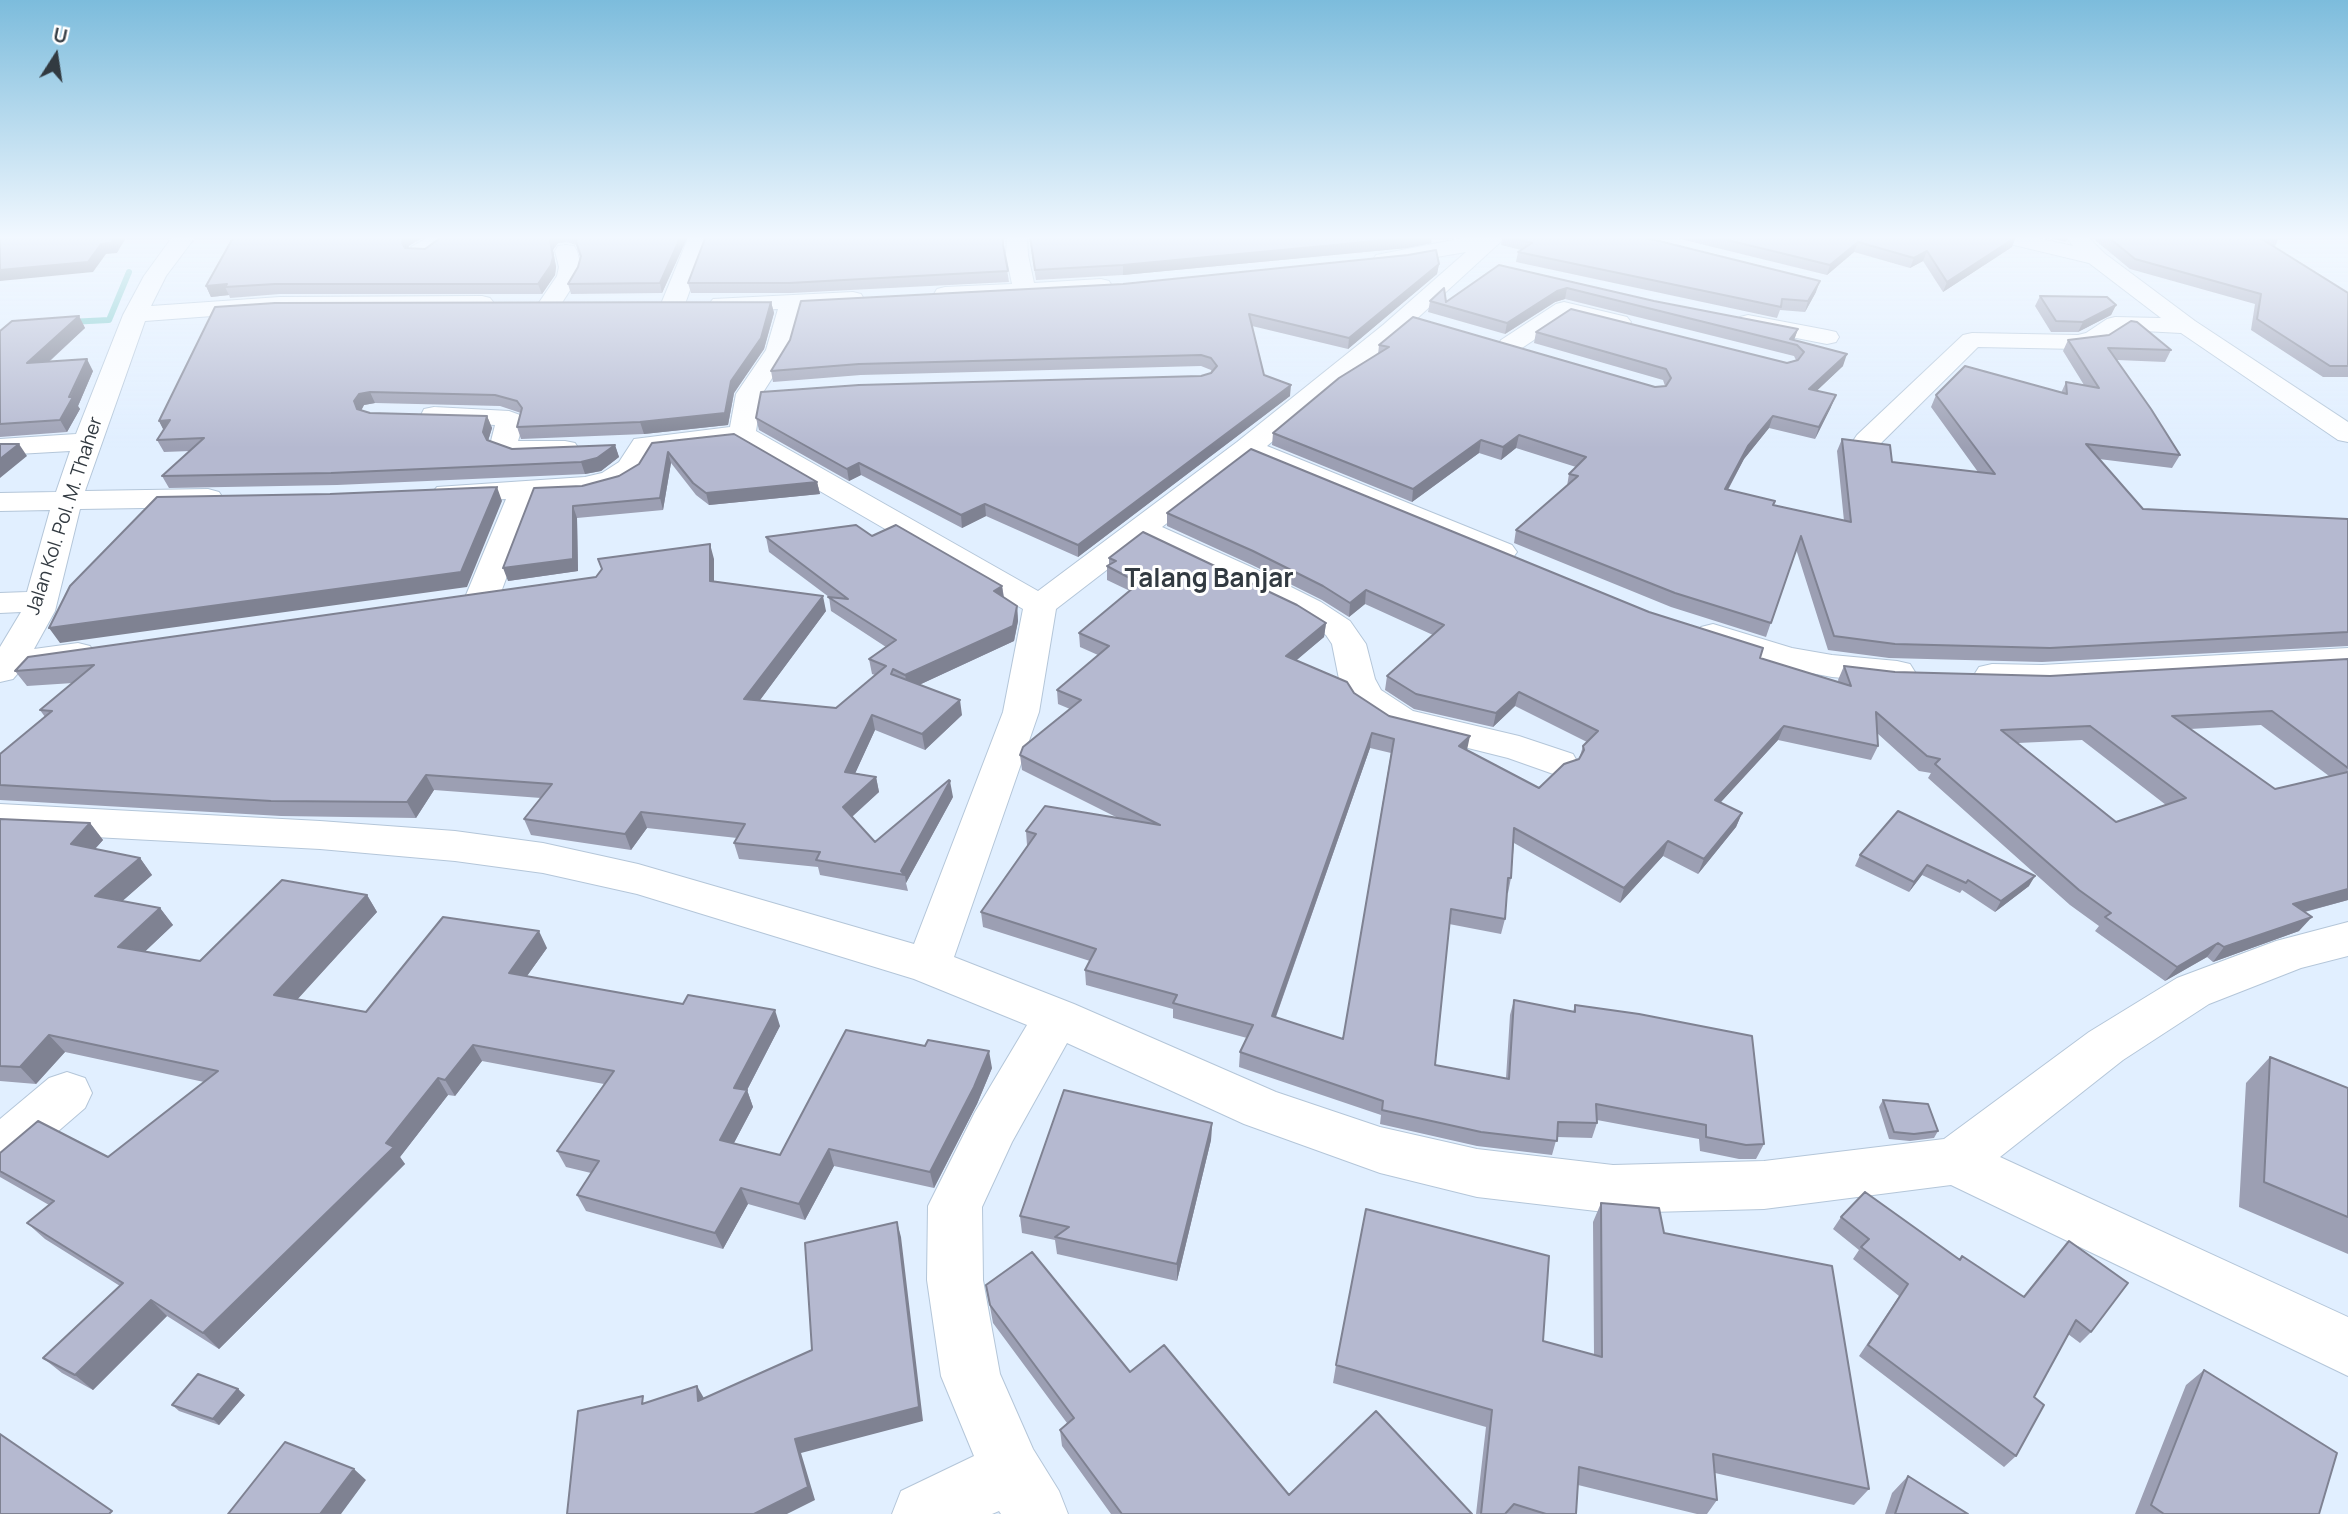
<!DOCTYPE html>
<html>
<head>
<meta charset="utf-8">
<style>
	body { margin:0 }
	#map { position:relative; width:2348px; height:1514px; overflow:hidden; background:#e1efff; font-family:Manrope,sans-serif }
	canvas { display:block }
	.north { position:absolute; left:21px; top:21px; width:70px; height:70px; -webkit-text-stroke:5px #fff; paint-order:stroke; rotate:12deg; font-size:19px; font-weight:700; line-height:28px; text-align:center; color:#323a41 }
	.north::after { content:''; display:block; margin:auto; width:24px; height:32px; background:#323a41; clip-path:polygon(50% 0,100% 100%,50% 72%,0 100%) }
</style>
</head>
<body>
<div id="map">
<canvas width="2348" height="1514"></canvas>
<div class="north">U</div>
</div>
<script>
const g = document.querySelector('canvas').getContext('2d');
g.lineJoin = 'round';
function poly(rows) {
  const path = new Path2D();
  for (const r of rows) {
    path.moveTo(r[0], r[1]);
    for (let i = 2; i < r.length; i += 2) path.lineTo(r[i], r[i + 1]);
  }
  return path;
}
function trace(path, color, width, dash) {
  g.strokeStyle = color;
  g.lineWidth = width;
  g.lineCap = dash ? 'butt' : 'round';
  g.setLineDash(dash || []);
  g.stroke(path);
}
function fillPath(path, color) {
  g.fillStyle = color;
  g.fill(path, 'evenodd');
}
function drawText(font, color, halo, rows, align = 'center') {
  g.font = font + ' Manrope,sans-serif';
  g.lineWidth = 6;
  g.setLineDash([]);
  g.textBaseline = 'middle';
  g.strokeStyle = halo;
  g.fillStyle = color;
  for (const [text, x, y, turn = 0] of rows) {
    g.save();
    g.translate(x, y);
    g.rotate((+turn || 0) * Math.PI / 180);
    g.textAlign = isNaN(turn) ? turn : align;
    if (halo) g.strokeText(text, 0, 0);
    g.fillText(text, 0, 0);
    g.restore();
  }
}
const stream = poly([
	[69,322,109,320,129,272]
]);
const minor = poly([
	[173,236,196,236,166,276,151,306,280,297,482,296,490,298,494,303,490,308,482,310,280,311,145,321,85,491,208,489,219,492,223,498,219,504,208,507,80,509,55,611,34,649,78,643,90,646,95,653,90,660,19,672,13,679,0,682,0,647,21,612,0,613,0,593,27,592,50,510,0,511,0,493,56,492,70,451,0,455,0,439,76,434,123,315,144,276,173,236],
	[431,236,456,236,427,257,411,257,408,252,411,247,431,236],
	[689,236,709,236,685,304,681,309,673,311,665,309,661,304,689,236],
	[1007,236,1027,236,1028,255,1034,283,1101,279,1109,281,1112,286,1109,291,1101,293,945,301,937,299,934,294,937,289,945,287,1012,284,1006,255,1007,236],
	[1474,236,1507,236,1399,335,1267,446,1512,545,1517,552,1512,559,1501,561,1490,559,1250,459,1162,527,1251,567,1321,602,1350,621,1366,644,1375,679,1381,690,1413,711,1519,736,1573,754,1578,763,1573,772,1559,776,1508,758,1388,728,1354,705,1349,697,1339,679,1332,644,1326,635,1297,616,1229,581,1143,542,1056,609,1039,712,954,957,1074,1004,1276,1092,1380,1127,1477,1149,1613,1165,1764,1161,1944,1139,2089,1032,2177,978,2276,941,2348,922,2348,956,2301,968,2209,1004,2123,1060,2000,1157,2348,1317,2348,1376,1951,1185,1764,1209,1613,1213,1477,1197,1380,1173,1244,1124,1067,1043,1012,1142,982,1207,983,1280,1000,1374,1033,1449,1059,1491,1068,1514,1001,1514,999,1511,992,1514,892,1514,901,1491,974,1456,941,1376,927,1280,928,1206,975,1112,1027,1025,914,979,637,894,543,873,455,861,320,849,0,832,0,804,320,821,455,831,543,843,638,864,914,944,1003,712,1023,609,737,443,654,452,640,474,622,485,586,495,536,497,500,595,495,602,483,605,471,602,466,595,506,499,447,502,437,499,432,493,437,487,585,477,602,473,619,462,634,439,730,427,736,394,766,350,778,309,721,311,713,309,709,304,713,299,853,292,861,294,864,299,861,304,801,308,790,350,762,394,756,431,1038,591,1237,442,1383,325,1466,252,1384,266,1376,265,1373,260,1376,255,1474,236],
	[1990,236,2028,236,2073,246,2065,236,2087,236,2104,253,2195,321,2348,422,2348,442,2338,440,2181,333,2125,330,2103,344,2078,349,1978,347,1877,447,1867,449,1857,447,1853,441,1857,435,1963,335,1972,333,2078,335,2086,333,2107,319,2115,317,2161,318,2089,263,1993,240,1990,236],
	[566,245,574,246,577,251,581,267,579,276,558,309,542,309,538,304,557,276,559,267,555,251,558,246,566,245],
	[1564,302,1627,317,1631,322,1627,327,1619,329,1568,317,1519,350,1510,352,1501,350,1498,345,1501,340,1556,304,1564,302],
	[1748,315,1827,330,1836,332,1839,337,1836,342,1827,344,1740,327,1736,322,1740,317,1748,315],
	[434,407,509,411,520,415,524,421,518,441,565,441,575,443,579,449,575,455,565,457,517,459,507,457,494,451,490,445,495,425,424,421,421,415,424,409,434,407],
	[1713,624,1792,648,1832,655,1897,661,1910,664,1915,672,1910,680,1897,683,1832,677,1785,668,1701,641,1696,634,1701,627,1713,624],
	[2348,648,2348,670,2042,687,1992,686,1979,683,1974,675,1979,667,1992,664,2042,665,2348,648],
	[67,1072,85,1078,92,1093,85,1108,18,1166,0,1173,0,1119,49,1078,67,1072]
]);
const wall = poly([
	[443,236,688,236,662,293,571,294,568,284,578,267,580,257,576,245,566,242,558,243,553,250,556,267,555,275,542,294,280,294,230,298,229,295,211,297,206,286,409,246,408,248,425,249],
	[1029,236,1432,236,1431,243,1407,248,1123,275,1036,280],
	[1503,236,1639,236,1816,292,1805,312,1780,310,1777,318,1516,262,1518,252,1521,250,1501,245],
	[1668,236,2011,236,2012,247,1943,292,1923,261,1910,268,1854,252,1827,275],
	[2041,236,2069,236,2066,242],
	[2090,236,2280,236,2275,246,2273,246,2348,293,2348,377,2323,377,2251,330,2255,304,2130,269],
	[1004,250,1009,282,791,293,691,293,688,283],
	[1439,264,1437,274,1348,349,1252,326,1264,375,1290,396,1078,557,986,516,962,528,861,475,849,481,759,430,756,418,1201,376,1211,373,1212,372,1211,370,1201,366,861,375,773,382,771,371,1123,284],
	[1499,265,1654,301,1798,329,1794,340,1843,366,1816,391,1831,407,1815,439,1769,428,1744,459,1728,490,1773,505,1844,521,1837,451,1842,439,1892,462,1978,472,1931,407,1936,395,2061,393,2066,382,2084,385,2063,351,2068,340,2171,350,2165,362,2117,360,2180,455,2172,468,2099,459,2143,509,2348,519,2348,646,2042,662,1889,658,1828,650,1796,549,1766,637,1671,607,1514,543,1516,530,1567,486,1569,474,1576,467,1516,448,1501,460,1479,453,1412,502,1272,445,1273,433,1378,355,1379,345,1655,387,1665,386,1663,380,1534,343,1536,332,1787,363,1796,360,1794,356,1565,299,1555,302,1505,334,1428,312,1430,301,1446,302],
	[2040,296,2116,305,2111,315,2078,332,2051,332,2035,306],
	[771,302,774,313,764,349,734,393,728,425,644,434,521,439,517,427,521,413,500,406,375,403,364,405,361,410,370,413,487,416,492,428,488,441,512,449,615,445,619,457,601,471,585,474,337,485,169,488,162,476,190,451,164,452,157,440,164,430,159,421],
	[79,316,85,328,49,362,93,371,78,406,80,409,67,432,0,437,0,331],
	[652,443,817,482,820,494,709,505,696,495,671,463,663,510,577,518,578,571,508,581,582,486,619,476,639,464],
	[1167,513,1760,658,1839,683,1838,680,1844,666,1895,672,2050,676,2348,659,2348,900,2305,912,2299,931,2213,962,2207,957,2165,981,2095,931,2099,926,2070,905,1928,778,1931,773,1919,771,1877,733,1878,746,1871,760,1778,740,1720,803,1742,813,1736,827,1698,874,1663,856,1620,903,1514,843,1511,878,1508,893,1507,893,1505,919,1501,934,1449,924,1435,1065,1506,1078,1510,1015,1514,1000,1573,1012,1575,1005,1764,1144,1756,1159,1739,1159,1700,1151,1699,1139,1597,1120,1597,1123,1592,1138,1557,1137,1552,1155,1477,1146,1380,1124,1381,1115,1239,1067,1240,1052,1247,1038,1173,1018,1173,1009,1086,985,1085,970,1090,961,983,927,981,912,1028,846,1027,845,1026,831,1118,818,1022,770,1020,755,1070,709,1058,704,1057,690,1098,655,1080,647,1079,633,1130,591,1107,580,1107,566,1109,565,1109,558,1326,623,1324,637,1296,660,1354,693,1389,716,1467,750,1539,788,1579,759,1583,746,1587,742,1515,706,1493,727,1414,709,1385,690,1387,676,1433,635,1365,604,1349,617,1322,600,1252,565,1167,526],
	[2261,725,2329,776,2275,789,2190,729],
	[2082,740,2166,805,2116,822,2018,743],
	[1370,748,1391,753,1343,1039,1276,1017],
	[872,536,1002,586,1004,597,1017,606,1018,621,1014,641,919,685,962,715,925,750,875,730,855,773,876,777,879,792,852,817,875,842,953,797,906,883,908,891,820,875,818,867,739,859,734,843,737,838,647,828,631,850,531,835,524,819,541,798,434,790,416,818,281,816,0,800,0,754,45,717,40,710,73,683,27,686,15,671,596,577,602,569,598,559,714,559,714,581,826,611,759,701,836,708,875,675,872,674,869,659,886,647,831,611,829,597,769,552,766,537],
	[1898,811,2029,886,1995,912,1962,890,1960,893,1922,875,1909,892,1855,866,1860,855],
	[0,819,90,823,103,840,95,849,140,858,152,875,122,901,160,908,173,925,145,951,200,961,367,895,377,912,297,999,366,1012,547,948,527,976,780,1026,747,1090,753,1107,734,1143,780,1155,992,1068,977,1104,934,1188,834,1166,805,1220,748,1204,723,1249,586,1211,577,1195,591,1173,566,1167,557,1151,604,1084,482,1061,455,1096,448,1095,400,1157,405,1164,219,1349,167,1316,93,1390,62,1373,43,1358,120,1286,45,1239,27,1223,49,1205,0,1177,0,1153,108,1157,204,1082,65,1052,36,1084,0,1081],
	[2270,1057,2348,1088,2348,1254,2239,1207,2246,1083],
	[1883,1100,1938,1131,1934,1138,1910,1141,1889,1139,1879,1107],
	[1212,1123,1211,1140,1177,1281,1057,1254,1055,1240,1022,1233,1020,1216],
	[1601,1203,1664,1233,1869,1489,1854,1505,1715,1473,1717,1500,1707,1514,1697,1514,1578,1485,1576,1514,1476,1514,1486,1427,1333,1383,1336,1365,1543,1341,1594,1355,1593,1222],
	[1841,1217,1960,1260,2024,1297,2069,1241,2091,1332,2080,1343,2068,1334,2034,1397,2016,1456,2004,1467,1859,1356,1899,1296,1853,1259,1859,1250,1833,1229],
	[986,1285,1130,1372,1289,1495,1472,1514,1111,1514,1062,1446,1060,1430,1067,1423,993,1323],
	[2204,1370,2319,1514,2135,1514,2186,1385],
	[245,1395,219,1425,179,1411,172,1405],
	[1908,1476,1968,1514,1885,1514,1892,1493]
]);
const shadedWall = poly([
	[116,236,127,236,117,253,106,254,93,272,0,281,0,270,101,244],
	[405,236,425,236,409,246,406,253,402,243],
	[552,236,564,236,566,242,558,243,553,250,556,267,555,275,542,294,538,284,550,240],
	[681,236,688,236,662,293,660,283],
	[1418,236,1432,236,1431,243,1407,248,1123,275,1123,265],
	[2016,237,2012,247,1943,292,1947,282],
	[1858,242,1854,252,1827,275,1830,265],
	[1927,251,1923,261,1910,268,1914,258],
	[1439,264,1437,274,1348,349,1349,338],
	[1820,281,1816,292,1805,312,1808,301],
	[227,284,225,287,229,295,211,297,206,286],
	[1567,288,1565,299,1555,302,1505,334,1507,323,1557,291],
	[771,302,774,313,764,349,734,393,728,425,644,434,640,422,731,381],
	[2116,305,2111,315,2078,332,2083,322],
	[79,316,85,328,34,375,27,363],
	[1798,329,1794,340,1790,339],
	[1847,354,1843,366,1805,402,1809,389],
	[87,359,93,371,78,406,80,409,67,432,60,420],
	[1291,385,1290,396,1078,557,1078,545],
	[370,392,375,403,364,405,360,413,363,421,354,401,359,394],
	[1836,395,1831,407,1815,439,1819,427],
	[487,416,492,428,487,444,483,432],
	[1773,416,1769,428,1744,459,1721,502,1725,489,1748,446],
	[170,420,165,433,159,421],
	[1519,435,1516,448,1501,460,1503,447],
	[1481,440,1479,453,1412,502,1413,489],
	[19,444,27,456,0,478,0,459],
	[615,445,619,457,601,471,585,474,581,462],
	[668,452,671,463,663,510,660,498],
	[859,463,861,475,849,481,847,469],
	[817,482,820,494,709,505,706,493],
	[497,487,502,501,467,587,60,643,49,628],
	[985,504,986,516,962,528,961,515],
	[573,506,577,518,578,571,508,581,503,568],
	[710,544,714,559,714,596,710,581],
	[1002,586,1004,601,994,591],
	[1366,590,1365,604,1349,617,1350,603],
	[823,596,826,611,749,715,744,699],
	[1017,606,1018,621,1014,641,908,690,905,675],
	[1326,623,1324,637,1285,670,1286,656],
	[1519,692,1515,706,1493,727,1496,713],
	[960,700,962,715,925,750,922,734],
	[872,715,875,730,849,787,845,772],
	[1784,726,1778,740,1709,815,1715,800],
	[1372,733,1370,748,1271,1030,1272,1016],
	[1470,736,1467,750,1459,746],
	[426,775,434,790,416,818,407,802],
	[876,777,879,792,846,822,843,807],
	[950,781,953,797,906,883,905,875,901,871],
	[641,812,647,828,631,850,625,834],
	[1742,813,1736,827,1698,874,1704,859],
	[90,823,103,840,84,861,71,844],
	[1668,841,1663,856,1620,903,1624,888],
	[140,858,152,875,109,913,95,896],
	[1927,865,1922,875,1909,892,1914,882],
	[2035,876,2029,886,1995,912,2001,901],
	[2348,889,2348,900,2281,918,2293,904],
	[367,895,377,912,286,1012,274,995],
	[160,908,173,925,132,964,118,947],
	[2312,917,2299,931,2213,962,2224,947],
	[539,931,547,948,517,990,509,973],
	[2218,943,2207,957,2165,981,2177,967],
	[775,1010,780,1026,747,1090,753,1107,727,1156,720,1140,734,1088],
	[49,1035,65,1052,36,1084,20,1067],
	[473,1045,482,1061,455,1096,445,1080],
	[989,1051,992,1068,977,1104,934,1188,930,1172],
	[438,1078,448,1095,400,1157,405,1164,219,1349,203,1333,386,1143],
	[1212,1123,1211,1140,1177,1281,1177,1264],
	[829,1149,834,1166,805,1220,799,1204],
	[741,1188,748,1204,723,1249,715,1233],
	[897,1222,901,1237,923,1421,801,1453,815,1500,787,1514,754,1514,795,1439],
	[151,1300,167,1316,93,1390,75,1375],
	[697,1386,705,1400,698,1401],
	[238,1389,245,1395,219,1425,213,1419],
	[354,1469,366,1480,341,1514,320,1514]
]);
const building = poly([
	[0,236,116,236,111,243,101,244,88,262,0,270,0,236],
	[234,236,405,236,402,243,405,248,425,249,443,236,552,236,550,240,553,257,551,265,538,284,275,284,225,287,227,284,206,286,234,236],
	[574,236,681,236,660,283,568,284,578,267,581,256,574,236],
	[706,236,1003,236,1003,245,1008,271,789,283,688,283,706,236],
	[1030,236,1418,236,1408,238,1123,265,1035,270,1030,236],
	[1506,236,1639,236,1820,281,1808,301,1782,299,1781,307,1518,252,1532,243,1506,236],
	[1711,236,2011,236,2016,237,1947,282,1927,251,1914,258,1858,242,1830,265,1711,236],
	[2107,236,2257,236,2348,293,2348,366,2330,366,2257,319,2261,294,2135,259,2107,236],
	[1436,250,1439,264,1349,338,1249,314,1264,375,1291,385,1078,545,985,504,961,515,859,463,847,469,756,418,761,392,859,385,1201,376,1211,373,1217,366,1211,358,1201,355,859,364,771,371,790,340,801,301,1123,284,1408,255,1436,250],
	[1499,265,1654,301,1798,329,1790,339,1847,354,1809,389,1836,395,1819,427,1773,416,1748,446,1725,489,1775,501,1773,505,1851,522,1842,439,1890,445,1892,462,1995,474,1936,395,1965,366,2067,394,2066,382,2099,388,2068,340,2109,335,2131,321,2137,322,2171,350,2108,348,2151,409,2180,455,2086,444,2143,509,2348,519,2348,632,2050,648,1895,644,1834,636,1801,536,1771,623,1675,593,1516,530,1578,476,1569,474,1586,457,1519,435,1503,447,1481,440,1413,489,1273,433,1339,378,1389,347,1379,345,1413,317,1655,387,1666,386,1671,378,1666,369,1536,332,1571,309,1787,363,1798,360,1804,352,1797,345,1567,288,1557,291,1507,323,1430,301,1444,288,1446,302,1499,265],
	[2040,296,2107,297,2116,305,2083,322,2056,321,2040,296],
	[771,302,761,338,731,381,725,413,640,422,517,427,522,408,517,401,495,395,370,392,359,394,354,401,357,409,370,413,487,416,483,432,487,440,512,449,615,445,597,458,581,462,331,473,162,476,204,438,157,440,170,420,159,421,215,307,275,303,771,302],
	[79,316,27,363,87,359,69,397,73,397,60,420,0,424,0,331,12,321,79,316],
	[734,434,817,482,706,493,693,483,668,452,660,498,573,506,573,559,503,568,534,488,582,486,619,476,639,464,652,443,734,434],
	[0,444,19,444,0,459,0,444],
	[1251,449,1649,612,1763,648,1760,658,1851,686,1844,666,1895,672,2050,676,2348,659,2348,768,2272,711,2172,716,2275,789,2348,772,2348,889,2293,904,2312,917,2224,947,2218,943,2177,967,2105,917,2111,913,2079,890,1935,764,1940,759,1927,756,1876,712,1878,746,1784,726,1715,800,1742,813,1704,859,1668,841,1624,888,1514,828,1511,878,1508,878,1505,919,1451,909,1435,1065,1509,1079,1514,1000,1575,1012,1575,1005,1639,1014,1752,1036,1764,1144,1746,1145,1706,1137,1706,1125,1596,1104,1597,1123,1558,1122,1557,1141,1481,1132,1382,1110,1383,1101,1240,1052,1253,1025,1173,1003,1177,995,1085,970,1096,949,981,912,1036,834,1026,831,1045,806,1160,825,1020,755,1023,747,1081,700,1057,690,1109,646,1079,633,1139,583,1107,566,1116,561,1109,558,1143,532,1297,605,1326,623,1286,656,1347,682,1354,693,1389,716,1470,736,1459,746,1539,788,1564,764,1579,759,1584,750,1583,746,1598,731,1519,692,1496,713,1416,694,1387,676,1444,625,1366,590,1350,603,1323,586,1253,551,1167,513,1251,449],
	[2090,726,2186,798,2116,822,2001,730,2090,726],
	[1372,733,1394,739,1343,1039,1272,1016,1372,733],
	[497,487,461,572,49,628,70,586,157,497,330,494,497,487],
	[856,525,872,536,896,525,1002,586,994,591,1017,606,1013,626,905,675,893,669,891,674,960,700,922,734,872,715,845,772,876,777,843,807,875,842,949,780,950,781,901,871,905,875,816,860,820,852,734,843,745,824,641,812,625,834,524,819,552,784,426,775,407,802,271,801,0,785,0,754,52,711,40,710,94,665,15,671,28,657,596,577,602,569,598,559,710,544,710,581,823,596,744,699,836,708,886,666,869,659,896,640,828,597,848,599,766,537,856,525],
	[1898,811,2035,876,2001,901,1968,880,1966,883,1927,865,1914,882,1860,855,1898,811],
	[0,819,90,823,71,844,140,858,95,896,160,908,118,947,200,961,282,880,367,895,274,995,366,1012,443,917,539,931,509,973,683,1004,688,995,775,1010,734,1088,747,1090,720,1140,780,1155,846,1030,925,1046,928,1040,989,1051,974,1087,930,1172,829,1149,799,1204,741,1188,715,1233,577,1195,599,1161,557,1151,614,1071,473,1045,445,1080,438,1078,386,1143,394,1147,203,1333,151,1300,75,1375,43,1358,123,1283,27,1223,54,1201,0,1171,0,1153,38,1121,108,1157,218,1071,49,1035,20,1067,0,1066,0,819],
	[2270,1057,2348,1088,2348,1217,2264,1182,2270,1057],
	[1064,1090,1212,1123,1177,1264,1055,1237,1069,1227,1020,1216,1064,1090],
	[1883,1100,1928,1104,1938,1131,1914,1134,1894,1132,1883,1100],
	[1865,1192,1960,1260,1962,1256,2024,1297,2069,1241,2128,1283,2091,1332,2076,1320,2034,1397,2044,1405,2016,1456,1868,1345,1908,1284,1861,1247,1869,1239,1841,1217,1865,1192],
	[1601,1203,1659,1208,1664,1233,1832,1266,1869,1489,1713,1454,1717,1500,1579,1467,1576,1514,1546,1514,1514,1504,1505,1514,1481,1514,1492,1410,1336,1365,1366,1209,1549,1256,1543,1341,1602,1357,1601,1203],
	[897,1222,919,1407,795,1439,808,1487,754,1514,567,1514,578,1411,643,1396,642,1404,697,1386,698,1401,812,1350,805,1243,897,1222],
	[1032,1252,1130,1372,1164,1345,1289,1495,1376,1411,1472,1514,1122,1514,1060,1430,1074,1418,990,1305,986,1285,1032,1252],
	[2204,1370,2337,1453,2319,1514,2164,1514,2151,1505,2204,1370],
	[198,1374,238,1389,213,1419,172,1405,198,1374],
	[0,1434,112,1511,109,1514,0,1514,0,1434],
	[285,1442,354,1469,320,1514,228,1514,285,1442],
	[1908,1476,1968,1514,1895,1514,1908,1476]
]);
const farStreetnames = [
	["Jalan Kol. Pol. M. Thaher",65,516,-72]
];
const quarterNames = [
	["Talang Banjar",1209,580]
];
trace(stream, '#7ac9c9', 6);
trace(minor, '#b4c6d9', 2);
fillPath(minor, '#fff');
fillPath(wall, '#9c9fb3');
fillPath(shadedWall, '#7f8292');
fillPath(building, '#b5b9d0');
trace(building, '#7f8292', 2);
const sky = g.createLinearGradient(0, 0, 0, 448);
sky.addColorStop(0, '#7cbcdc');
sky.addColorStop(0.53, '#f2f8ff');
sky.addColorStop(1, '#f2f8ff00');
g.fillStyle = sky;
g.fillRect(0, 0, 2348, 448);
drawText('19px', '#323a41', '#fff', farStreetnames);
drawText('bold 26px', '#323a41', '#fff', quarterNames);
</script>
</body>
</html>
